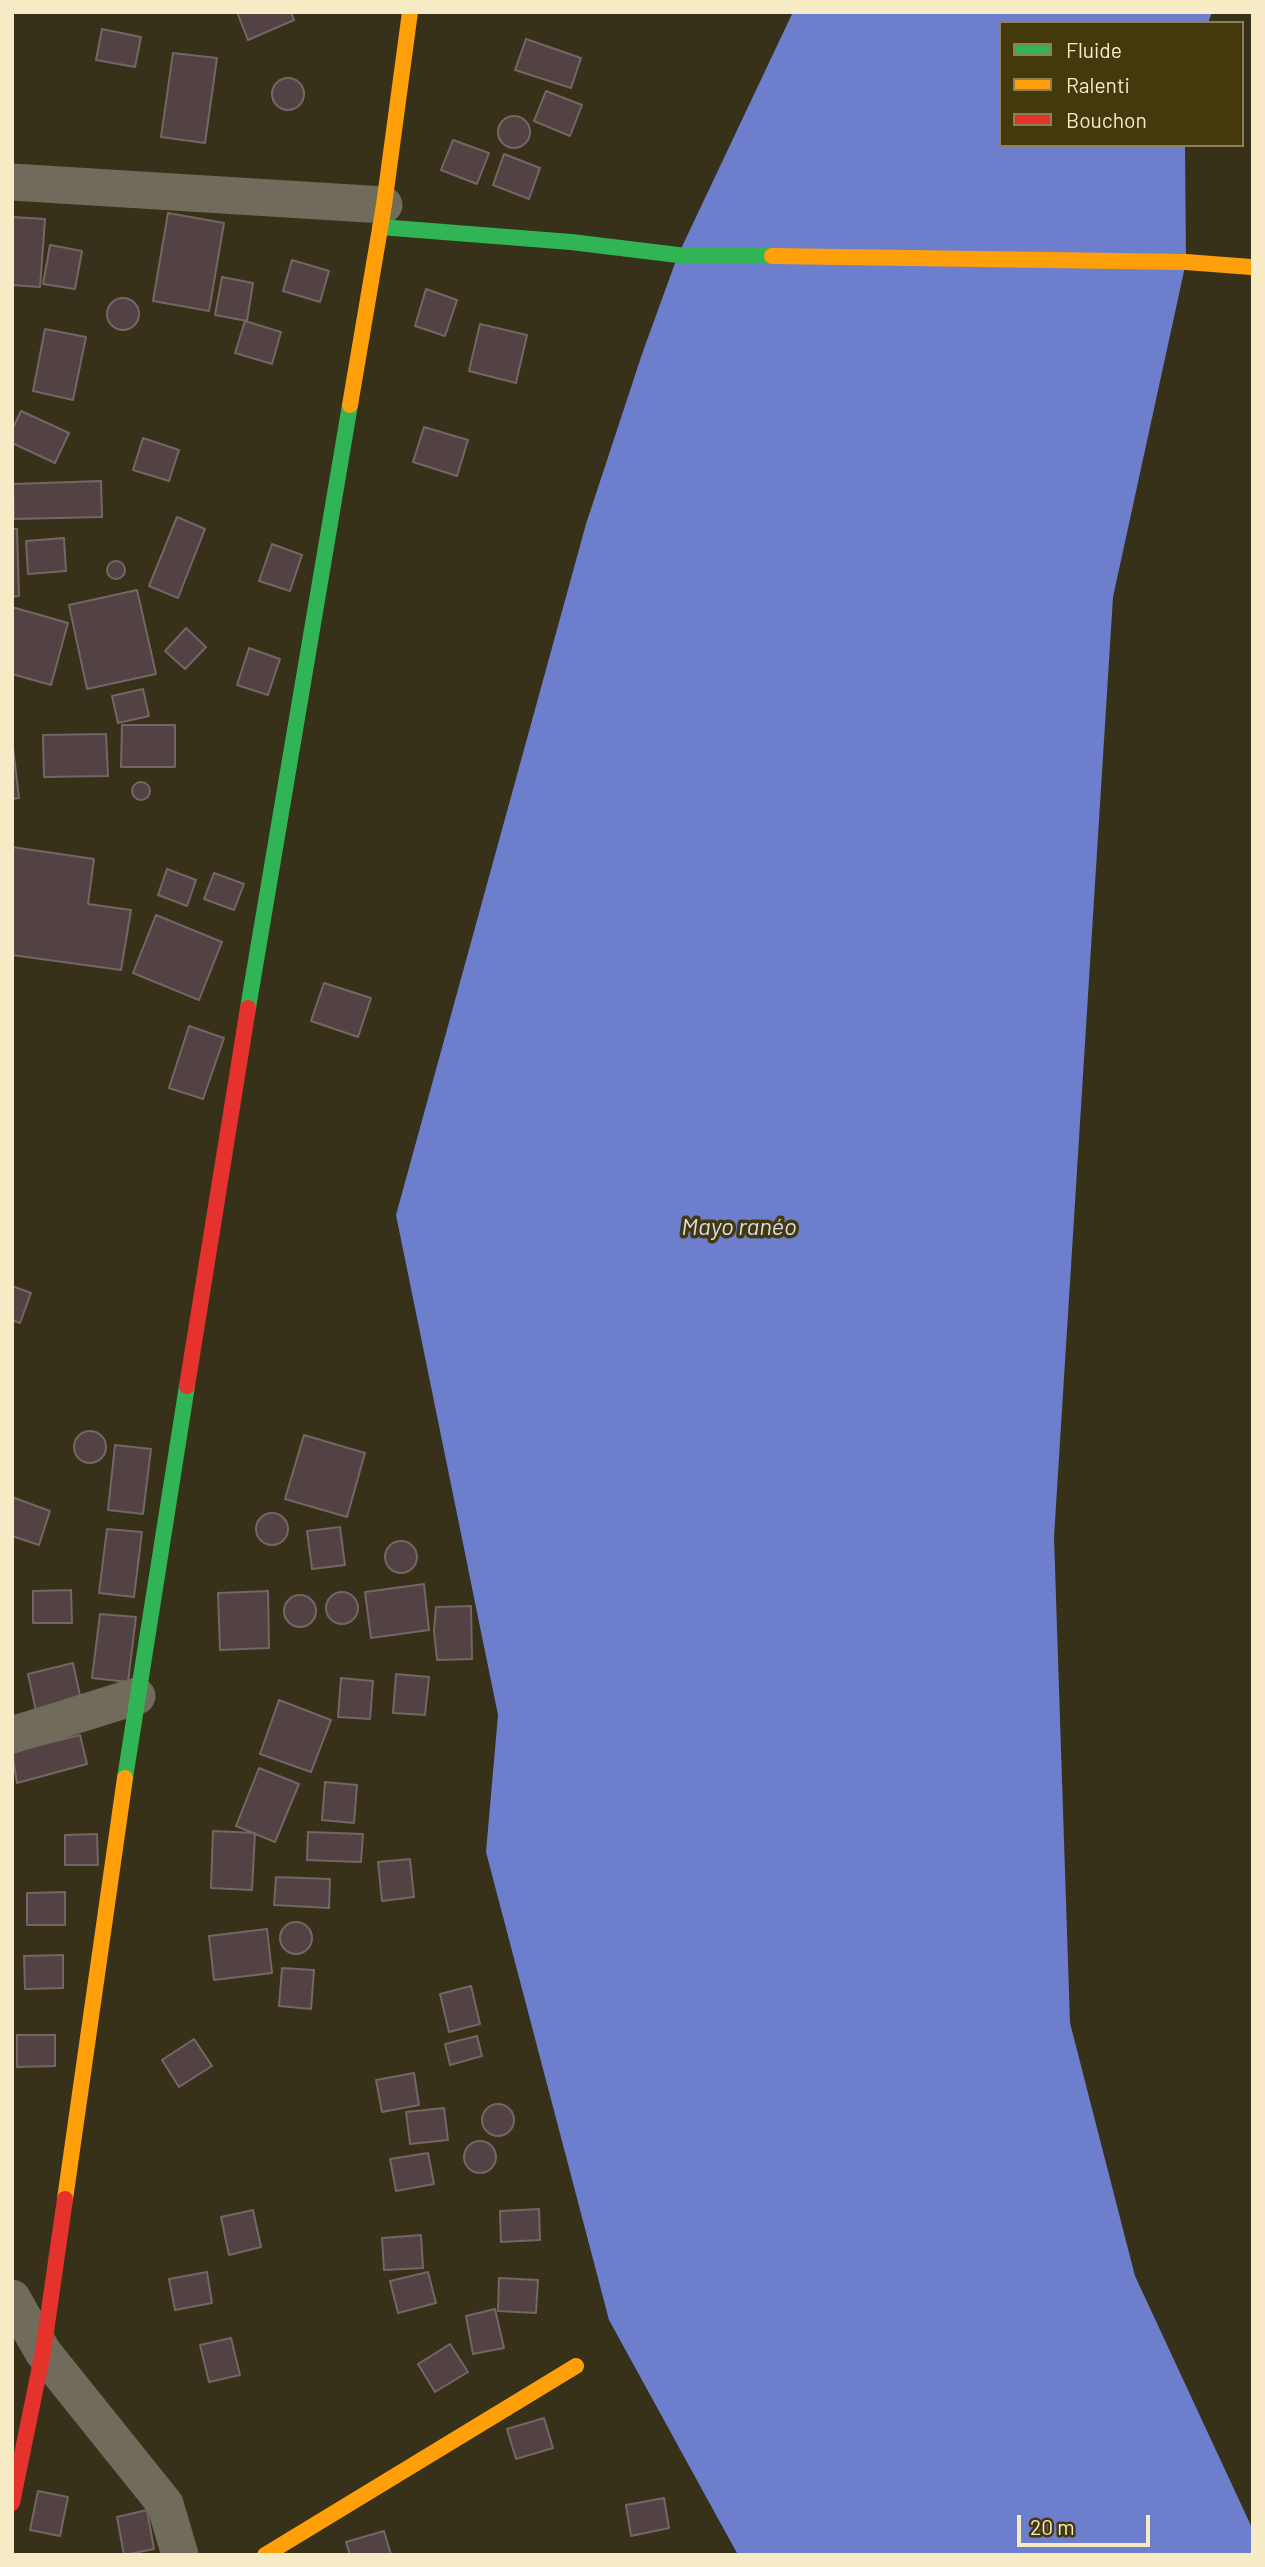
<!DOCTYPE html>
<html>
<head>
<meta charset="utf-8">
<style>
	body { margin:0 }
	#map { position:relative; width:1265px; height:2567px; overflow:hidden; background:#37311a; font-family:Barlow,sans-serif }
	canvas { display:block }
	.frame { position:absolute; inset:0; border:14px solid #f7ebc6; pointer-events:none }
	.legend { position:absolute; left:999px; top:21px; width:245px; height:126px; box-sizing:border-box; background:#44380d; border:2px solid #8c8057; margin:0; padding:9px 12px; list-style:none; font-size:21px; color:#f7ebc6 }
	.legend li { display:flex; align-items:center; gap:14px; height:35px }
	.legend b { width:35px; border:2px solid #8c8057 }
	.scale { position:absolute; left:1017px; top:2515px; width:133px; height:32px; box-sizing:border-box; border:4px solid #f7ebc6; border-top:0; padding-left:9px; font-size:21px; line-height:24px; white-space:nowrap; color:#f7ebc6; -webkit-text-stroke:5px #44380d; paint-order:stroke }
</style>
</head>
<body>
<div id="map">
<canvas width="1265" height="2567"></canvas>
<div class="frame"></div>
<ul class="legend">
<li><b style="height:9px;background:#30b455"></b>Fluide</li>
<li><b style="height:9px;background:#ff9f0a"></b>Ralenti</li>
<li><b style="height:9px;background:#e5322d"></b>Bouchon</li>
</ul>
<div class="scale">20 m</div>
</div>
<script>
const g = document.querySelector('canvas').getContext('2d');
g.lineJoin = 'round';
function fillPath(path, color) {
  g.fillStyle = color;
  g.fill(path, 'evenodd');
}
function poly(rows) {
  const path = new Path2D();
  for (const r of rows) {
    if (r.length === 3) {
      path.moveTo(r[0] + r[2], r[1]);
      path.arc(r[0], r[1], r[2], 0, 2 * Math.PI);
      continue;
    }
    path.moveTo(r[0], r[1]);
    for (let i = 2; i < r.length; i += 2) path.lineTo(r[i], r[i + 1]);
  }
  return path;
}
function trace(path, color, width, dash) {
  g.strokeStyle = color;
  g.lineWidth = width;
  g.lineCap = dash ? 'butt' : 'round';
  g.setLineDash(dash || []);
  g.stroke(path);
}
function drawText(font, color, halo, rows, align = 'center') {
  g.font = font + ' Barlow,sans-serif';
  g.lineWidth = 7;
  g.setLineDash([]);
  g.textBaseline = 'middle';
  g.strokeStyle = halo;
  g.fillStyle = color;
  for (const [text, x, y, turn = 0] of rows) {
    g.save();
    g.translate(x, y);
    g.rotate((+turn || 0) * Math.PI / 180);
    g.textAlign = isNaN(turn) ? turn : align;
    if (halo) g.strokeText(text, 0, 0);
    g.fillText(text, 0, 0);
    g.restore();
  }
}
const water = poly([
	[793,12,1212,12,1208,23,1001,23,1001,145,1185,145,1186,262,1113,597,1054,1537,1070,2023,1135,2276,1253,2530,1253,2555,738,2555,609,2320,486,1852,498,1715,396,1215,586,524,642,354,678,255]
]);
const building = poly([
	[237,12,291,12,294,20,248,40,237,12],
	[102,29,141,37,135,67,96,60,102,29],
	[526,39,581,58,571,88,515,70,526,39],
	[173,53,217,58,205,143,161,137,173,53],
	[288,94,16],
	[546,91,582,105,570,136,534,121,546,91],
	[514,132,16],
	[453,140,489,153,477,184,441,170,453,140],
	[504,154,540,168,529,199,493,185,504,154],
	[168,213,224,223,209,311,153,301,168,213],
	[12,217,45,219,40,287,12,285,12,217],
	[50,245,82,251,75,289,43,284,50,245],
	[292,260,329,271,320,302,283,291,292,260],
	[222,277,253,283,247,321,215,315,222,277],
	[426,289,457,300,445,336,415,326,426,289],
	[123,314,16],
	[245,321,281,332,272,364,235,353,245,321],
	[480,324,527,335,516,383,469,371,480,324],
	[45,329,86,337,73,400,33,391,45,329],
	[21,411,69,433,55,463,12,443,12,430,21,411],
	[424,427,468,440,457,476,413,462,424,427],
	[143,438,179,450,169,481,133,470,143,438],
	[101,481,102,517,14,519,13,484,101,481],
	[177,517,205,529,178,598,149,586,177,517],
	[12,529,17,529,19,596,12,597,12,529],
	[64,538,66,571,28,574,26,541,64,538],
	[272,544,302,555,290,591,259,581,272,544],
	[116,570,9],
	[137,590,156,674,87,689,69,605,137,590],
	[12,607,68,623,51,685,12,674,12,607],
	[186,628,206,647,185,669,165,651,186,628],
	[249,648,280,659,268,695,237,685,249,648],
	[143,689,149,716,118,723,112,696,143,689],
	[122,725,175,725,175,767,121,767,122,725],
	[106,734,108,776,44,777,43,735,106,734],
	[12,739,19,798,12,799,12,739],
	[141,791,9],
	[12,847,94,859,88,904,131,910,121,970,12,955,12,847],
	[167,869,196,880,187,906,158,895,167,869],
	[214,873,244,884,234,910,204,899,214,873],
	[156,915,222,942,199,1000,133,973,156,915],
	[324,983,371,998,358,1037,311,1021,324,983],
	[189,1026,224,1038,203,1099,169,1088,189,1026],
	[12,1286,31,1293,20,1323,12,1320,12,1286],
	[90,1447,16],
	[304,1435,365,1453,347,1517,285,1499,304,1435],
	[115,1445,151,1449,143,1514,108,1510,115,1445],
	[12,1497,50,1511,39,1545,12,1536,12,1497],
	[272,1529,16],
	[340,1527,345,1565,312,1569,307,1531,340,1527],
	[107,1529,142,1532,134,1597,99,1593,107,1529],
	[401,1557,16],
	[424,1584,429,1630,371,1638,365,1592,424,1584],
	[71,1590,72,1623,33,1623,33,1591,71,1590],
	[268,1591,269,1648,220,1650,218,1593,268,1591],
	[342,1608,16],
	[300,1611,16],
	[471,1606,472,1659,437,1660,434,1631,436,1607,471,1606],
	[100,1614,136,1617,128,1682,92,1678,100,1614],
	[73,1663,81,1700,36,1711,28,1674,73,1663],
	[396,1674,429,1677,425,1715,393,1713,396,1674],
	[341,1678,373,1681,370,1719,338,1717,341,1678],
	[279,1700,331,1720,311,1772,260,1754,279,1700],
	[80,1735,87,1764,17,1783,12,1752,80,1735],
	[259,1768,299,1784,275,1842,236,1826,259,1768],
	[325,1782,357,1785,354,1823,322,1820,325,1782],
	[213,1831,255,1833,252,1890,211,1888,213,1831],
	[308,1832,363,1834,361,1862,307,1860,308,1832],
	[97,1834,98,1865,65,1865,65,1835,97,1834],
	[410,1859,414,1897,382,1901,378,1862,410,1859],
	[276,1877,330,1879,329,1908,274,1905,276,1877],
	[65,1892,65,1925,27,1925,27,1893,65,1892],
	[296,1938,16],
	[267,1929,272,1973,214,1980,209,1936,267,1929],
	[63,1955,63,1988,25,1989,24,1956,63,1955],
	[282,1968,314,1970,311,2009,279,2006,282,1968],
	[471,1986,480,2024,449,2032,440,1994,471,1986],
	[17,2035,55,2035,55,2066,17,2067,17,2035],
	[477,2036,482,2056,450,2065,445,2044,477,2036],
	[194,2039,212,2066,179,2087,162,2060,194,2039],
	[414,2073,419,2105,382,2112,376,2080,414,2073],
	[498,2120,16],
	[444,2108,448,2140,410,2144,406,2112,444,2108],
	[480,2157,16],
	[428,2153,434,2184,396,2191,390,2159,428,2153],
	[539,2209,540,2240,501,2242,500,2211,539,2209],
	[253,2210,261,2247,229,2255,221,2217,253,2210],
	[421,2235,423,2268,384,2270,382,2238,421,2235],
	[207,2272,212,2303,175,2310,169,2279,207,2272],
	[428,2272,436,2303,398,2313,390,2281,428,2272],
	[499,2278,538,2280,536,2313,498,2311,499,2278],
	[495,2309,504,2348,473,2354,466,2316,495,2309],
	[231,2338,240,2375,209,2382,200,2345,231,2338],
	[450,2344,468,2372,435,2392,418,2364,450,2344],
	[544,2418,553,2448,516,2459,507,2429,544,2418],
	[38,2491,68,2497,60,2536,30,2530,38,2491],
	[664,2498,669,2528,631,2536,626,2505,664,2498],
	[147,2510,154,2549,124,2555,117,2517,147,2510],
	[384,2531,391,2555,350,2555,346,2542,384,2531]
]);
const street = poly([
	[12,182,384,205],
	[12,1735,137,1696],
	[12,2298,43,2352,165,2504,180,2555]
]);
const fast = poly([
	[380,227,571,242,678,255,772,256],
	[248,1008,350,405],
	[125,1778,187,1386]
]);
const slow = poly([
	[772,256,1186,262,1251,267],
	[350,405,384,205,410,12],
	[65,2199,125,1778],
	[265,2555,576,2366]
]);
const jam = poly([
	[187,1386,248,1008],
	[12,2503,43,2352,65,2199]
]);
const waterNames = [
	["Mayo ranéo",739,1227]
];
fillPath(water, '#6d7ecc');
fillPath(building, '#524244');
trace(building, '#746665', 2);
trace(street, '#706b5a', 37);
trace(fast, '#30b455', 16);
trace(slow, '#ff9f0a', 16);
trace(jam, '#e5322d', 16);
drawText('italic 24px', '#d6ddf5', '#44380d', waterNames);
</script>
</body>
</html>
